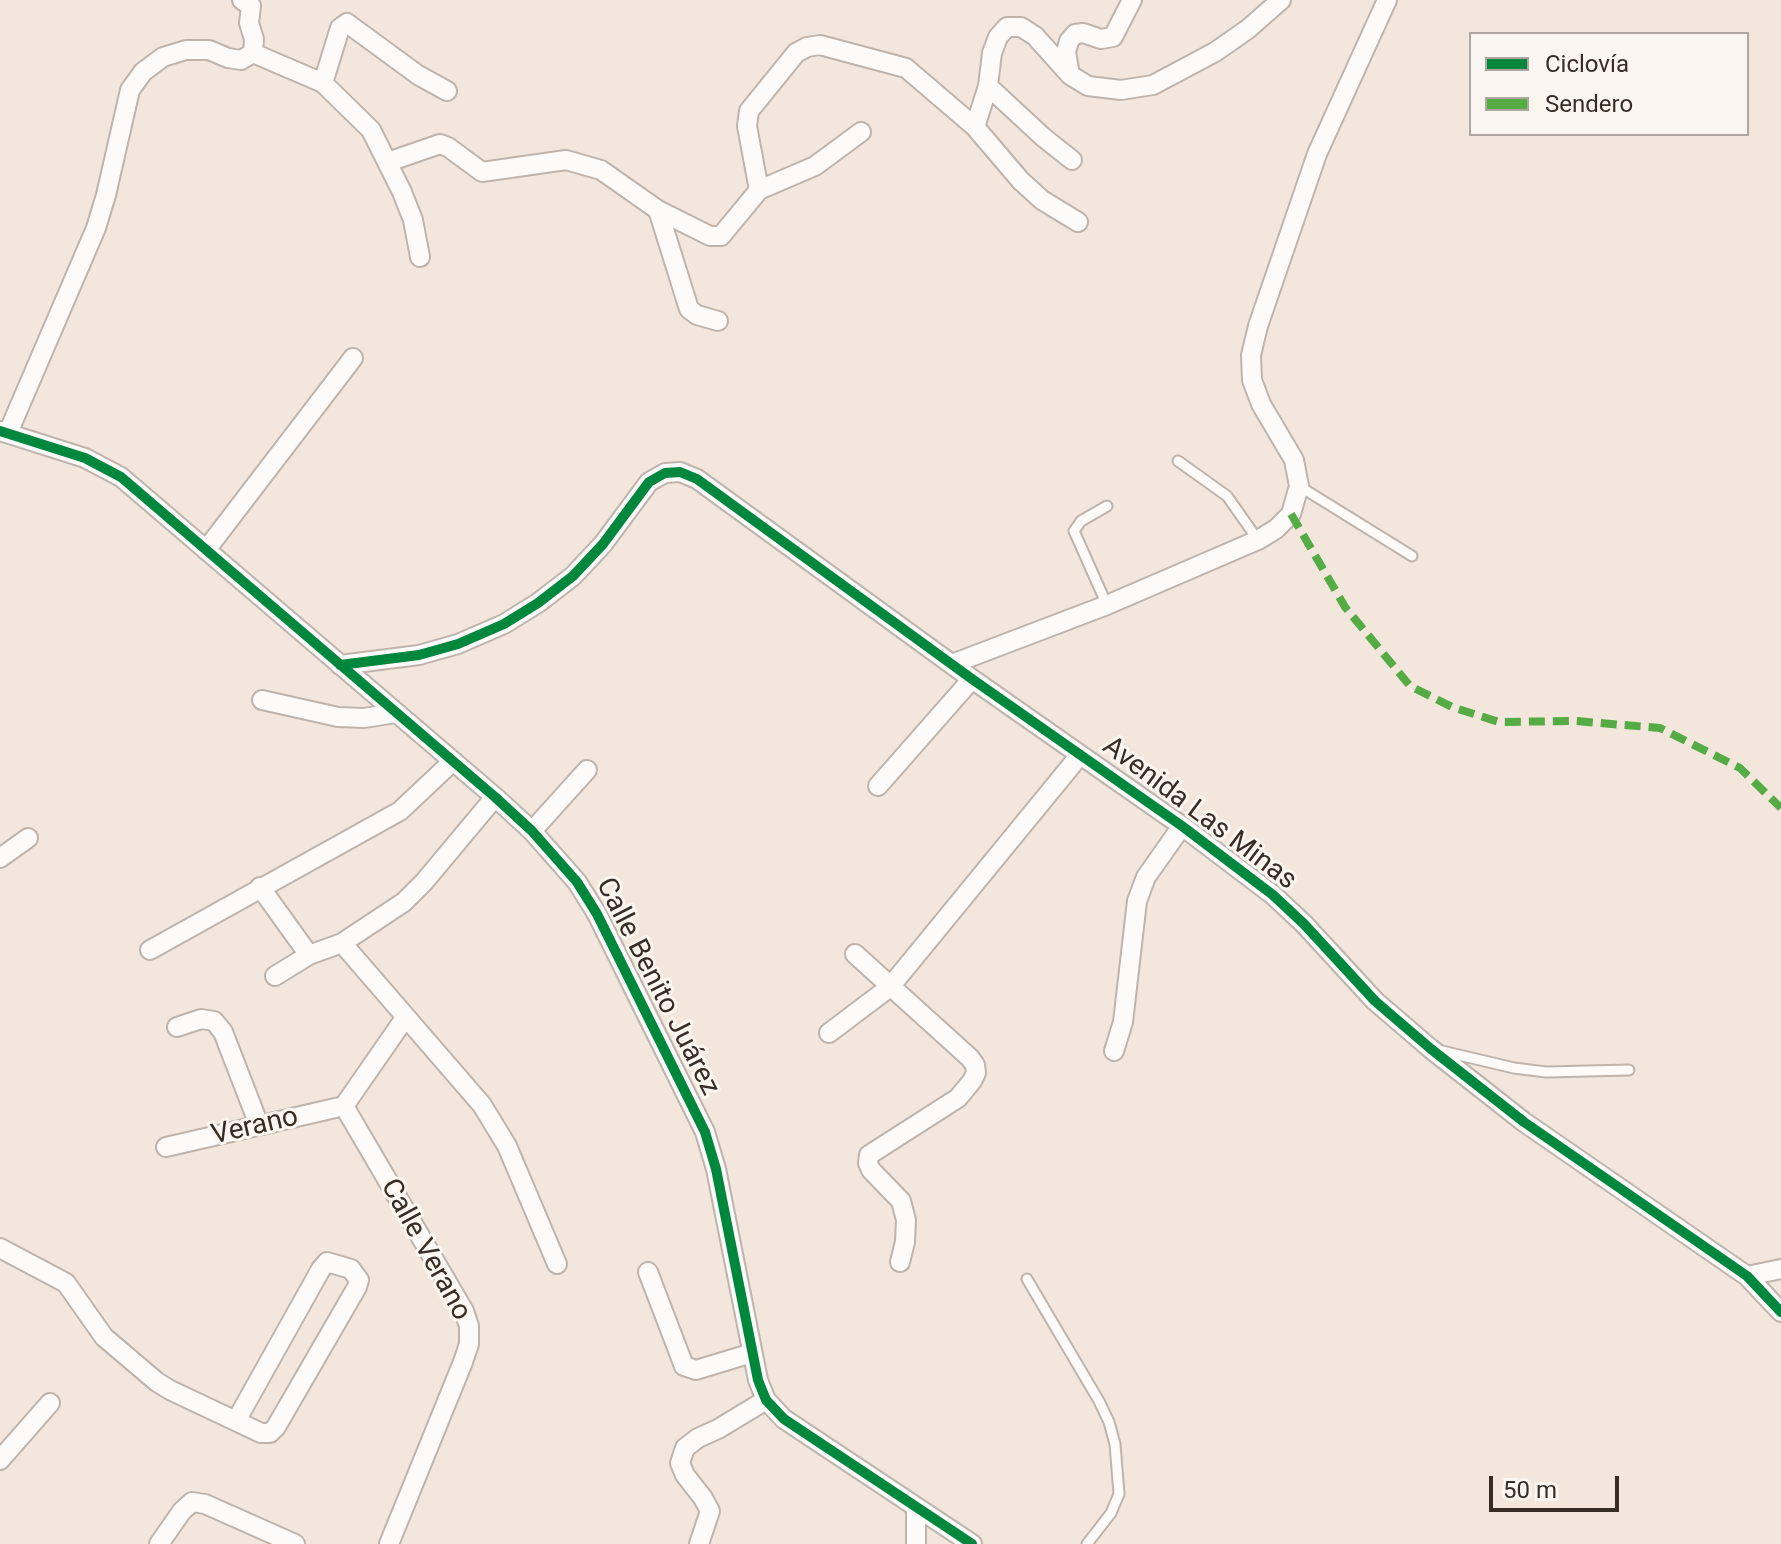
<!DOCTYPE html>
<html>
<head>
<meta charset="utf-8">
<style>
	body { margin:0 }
	#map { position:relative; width:1781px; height:1544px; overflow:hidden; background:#f3e6dc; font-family:Roboto,sans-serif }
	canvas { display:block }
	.legend { position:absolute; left:1469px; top:32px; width:280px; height:104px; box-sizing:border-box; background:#fcf6f1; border:2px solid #aea69f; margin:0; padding:10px 14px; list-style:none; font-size:24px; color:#382d24 }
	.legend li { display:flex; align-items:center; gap:16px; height:40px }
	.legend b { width:40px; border:2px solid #aea69f }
	.scale { position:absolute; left:1489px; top:1476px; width:130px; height:36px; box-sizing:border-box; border:4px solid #382d24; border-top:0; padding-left:10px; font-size:24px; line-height:28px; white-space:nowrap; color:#382d24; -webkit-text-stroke:6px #fcf6f1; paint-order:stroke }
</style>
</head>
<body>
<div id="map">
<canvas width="1781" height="1544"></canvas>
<ul class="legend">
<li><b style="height:10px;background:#00873e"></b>Ciclovía</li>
<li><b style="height:10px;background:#55ab44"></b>Sendero</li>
</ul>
<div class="scale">50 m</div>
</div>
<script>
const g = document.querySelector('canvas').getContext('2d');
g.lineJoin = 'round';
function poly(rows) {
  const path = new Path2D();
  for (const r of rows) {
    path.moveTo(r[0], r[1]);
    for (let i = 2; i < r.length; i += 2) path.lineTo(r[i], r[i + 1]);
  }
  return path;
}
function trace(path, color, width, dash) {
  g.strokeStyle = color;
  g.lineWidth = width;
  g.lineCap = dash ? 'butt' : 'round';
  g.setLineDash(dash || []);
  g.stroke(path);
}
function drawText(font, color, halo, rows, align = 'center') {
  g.font = font + ' Roboto,sans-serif';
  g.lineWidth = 6;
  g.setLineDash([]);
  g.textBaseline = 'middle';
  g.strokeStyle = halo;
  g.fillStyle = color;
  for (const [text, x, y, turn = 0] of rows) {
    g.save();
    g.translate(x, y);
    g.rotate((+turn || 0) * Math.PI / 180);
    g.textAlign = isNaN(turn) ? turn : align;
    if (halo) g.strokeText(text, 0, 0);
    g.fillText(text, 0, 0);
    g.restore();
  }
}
const lane = poly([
	[1178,461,1227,496,1258,540],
	[1299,486,1412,556],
	[1107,506,1081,521,1074,531,1107,605],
	[1442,1051,1514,1068,1546,1072,1629,1070],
	[1027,1279,1099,1401,1109,1422,1115,1444,1119,1494,1111,1513,1087,1544]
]);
const street = poly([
	[242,0,251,6,249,23,254,39,253,53],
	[1132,0,1113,37,1101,39,1083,33,1075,34,1069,41,1066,52,1070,75,1088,86,1121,90,1153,85,1215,52,1248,29,1281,0],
	[1070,75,1035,36,1021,27,1007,27,998,37,992,53,988,86,975,127,1021,181,1042,200,1078,222],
	[323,83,340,28,347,23,418,75,447,91],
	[988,86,1043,137,1072,160],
	[388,162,440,144,448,147,482,172,566,160,601,170,658,210,689,309,697,315,718,321],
	[759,190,747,126,749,111,796,53,807,47,820,45,906,68,975,127],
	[658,210,710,236,721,236,759,190,815,166,861,132],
	[0,431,85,458,121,477,495,797,532,831,577,882,597,914,705,1132,716,1169,758,1380,766,1400,784,1419,972,1544],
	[8,433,96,228,106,195,130,90,143,72,163,57,186,50,209,50,228,58,241,60,253,53,323,83,371,130,402,192,413,220,420,257],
	[206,550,353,358],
	[952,664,1107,605,1258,540,1276,529,1291,514,1299,486,1294,460,1261,404,1252,380,1251,355,1258,326,1317,154,1387,0],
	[340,665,419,655,458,644,504,624,538,603,573,576,603,544,649,482,665,473,680,472,697,479,972,679,1182,826,1273,895,1304,924,1375,1001,1431,1049,1524,1122,1747,1276,1781,1312],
	[262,700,338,717,364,718,396,713],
	[878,786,972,679],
	[532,831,587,770],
	[0,858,28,838],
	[260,887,309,955],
	[342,943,482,1105,507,1146,557,1264],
	[150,950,400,811,452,762],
	[855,954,970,1058,975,1065,976,1073,972,1081,958,1098,869,1155,868,1163,871,1170,901,1201,906,1220,905,1242,900,1262],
	[275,976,309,955,342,943,404,902,424,882,495,797],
	[177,1027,201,1019,214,1021,223,1032,259,1125],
	[829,1033,890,987,1080,755],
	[1114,1051,1123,1022,1137,901,1146,877,1182,826],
	[344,1106,464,1311,469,1326,469,1344,463,1362,389,1544],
	[344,1106,405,1018],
	[166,1147,344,1106],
	[0,1248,66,1283,104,1337,157,1382,170,1390,261,1433,270,1433,276,1427,357,1287,359,1280,351,1269,327,1262,321,1269,236,1421],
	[648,1272,684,1366,696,1370,752,1353],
	[1747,1276,1781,1269],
	[0,1460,50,1403],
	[159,1544,182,1511,192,1502,205,1504,295,1544],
	[699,1544,710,1511,703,1498,685,1475,680,1463,685,1448,698,1438,718,1429,766,1400],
	[916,1544,916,1507]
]);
const quiet = poly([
	[1291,514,1345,607,1410,686,1452,707,1499,722,1576,721,1660,728,1740,768,1781,808]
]);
const cycleway = poly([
	[0,431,85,458,121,477,495,797,532,831,577,882,597,914,705,1132,716,1169,758,1380,766,1400,784,1419,972,1544],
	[340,665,419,655,458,644,504,624,538,603,573,576,603,544,649,482,665,473,680,472,697,479,972,679,1182,826,1273,895,1304,924,1375,1001,1431,1049,1524,1122,1747,1276,1781,1312]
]);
const streetNames = [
	["Avenida Las Minas",1199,814,37],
	["Calle Benito Juárez",657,987,63],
	["Verano",255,1127,-13],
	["Calle Verano",425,1250,61]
];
trace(lane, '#bfb4ac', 13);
trace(street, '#bfb4ac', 22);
trace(lane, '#fdfbfa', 9);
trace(street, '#fdfbfa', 18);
trace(quiet, '#55ab44', 8, [16, 8]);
trace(cycleway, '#00873e', 10);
drawText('28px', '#382d24', '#fcf6f1', streetNames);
</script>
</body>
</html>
